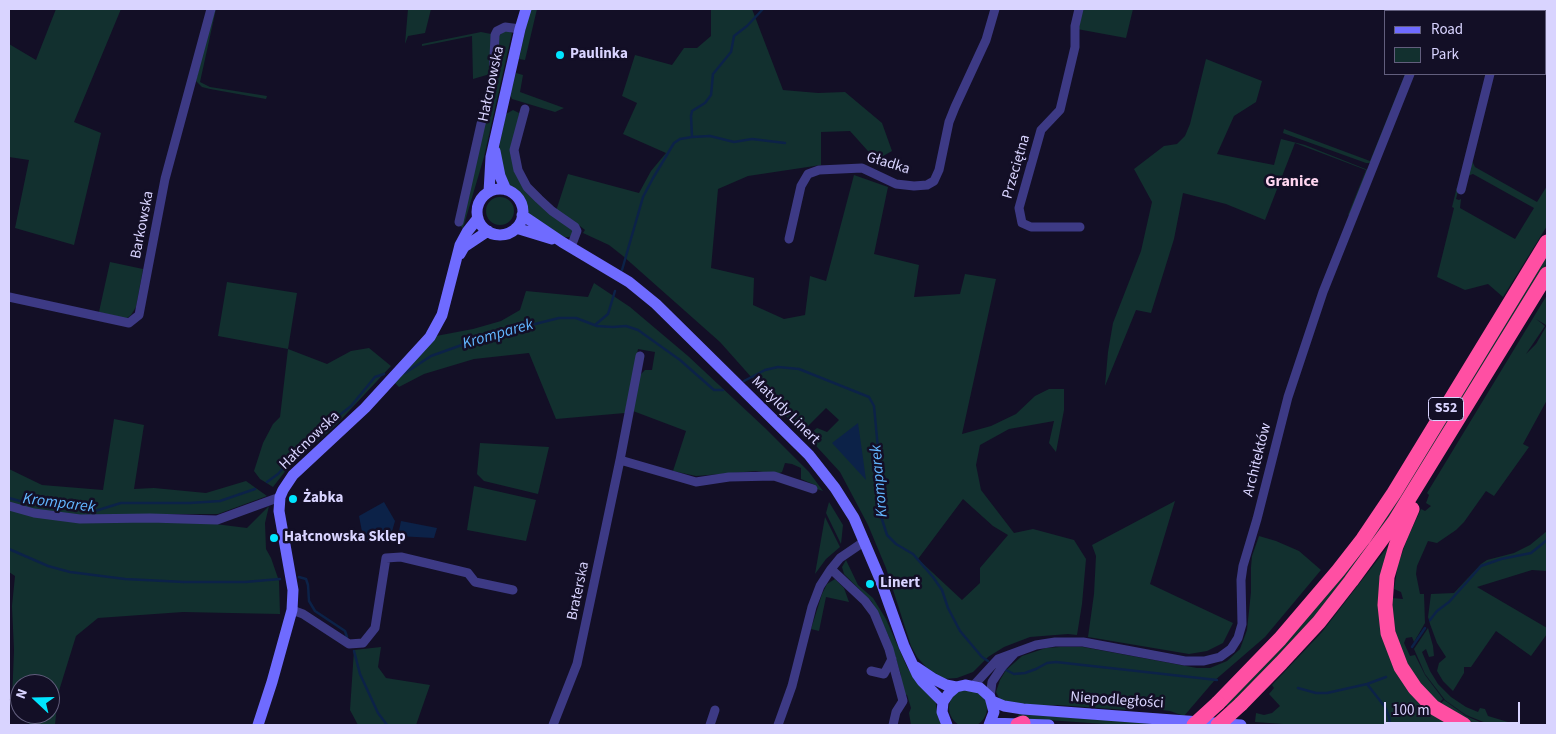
<!DOCTYPE html>
<html>
<head>
<meta charset="utf-8">
<style>
	body { margin:0 }
	#map { position:relative; width:1556px; height:734px; overflow:hidden; background:#130f26; font-family:"Source Sans 3",sans-serif }
	canvas { display:block }
	.frame { position:absolute; inset:0; border:10px solid #d9d4ff; pointer-events:none }
	.legend { position:absolute; left:1384px; top:10px; width:162px; height:65px; box-sizing:border-box; background:#130f26; border:1px solid #625e7d; margin:0; padding:6px 9px; list-style:none; font-size:15px; color:#d9d4ff }
	.legend li { display:flex; align-items:center; gap:10px; height:25px }
	.legend b { width:25px; border:1px solid #625e7d }
	.north { position:absolute; left:10px; top:674px; width:50px; height:50px; box-sizing:border-box; background:#130f26; border:1px solid #625e7d; border-radius:50%; rotate:291deg; font-size:14px; font-weight:700; line-height:20px; text-align:center; color:#d9d4ff }
	.north::after { content:''; display:block; margin:auto; width:18px; height:22px; background:#00e5ff; clip-path:polygon(50% 0,100% 100%,50% 72%,0 100%) }
	.scale { position:absolute; left:1384px; top:702px; width:136px; height:22px; box-sizing:border-box; border:2px solid #d9d4ff; border-top:0; padding-left:6px; font-size:15px; line-height:18px; white-space:nowrap; color:#d9d4ff; -webkit-text-stroke:4px #130f26; paint-order:stroke }
</style>
</head>
<body>
<div id="map">
<canvas width="1556" height="734"></canvas>
<div class="frame"></div>
<ul class="legend">
<li><b style="height:6px;background:#6f6bff"></b>Road</li>
<li><b style="height:14px;background:#12302f"></b>Park</li>
</ul>
<div class="north">N</div>
<div class="scale">100 m</div>
</div>
<script>
const g = document.querySelector('canvas').getContext('2d');
g.lineJoin = 'round';
function fillPath(path, color) {
  g.fillStyle = color;
  g.fill(path, 'evenodd');
}
function poly(rows) {
  const path = new Path2D();
  for (const r of rows) {
    if (r.length === 3) {
      path.moveTo(r[0] + r[2], r[1]);
      path.arc(r[0], r[1], r[2], 0, 2 * Math.PI);
      continue;
    }
    path.moveTo(r[0], r[1]);
    for (let i = 2; i < r.length; i += 2) path.lineTo(r[i], r[i + 1]);
  }
  return path;
}
function trace(path, color, width, dash) {
  g.strokeStyle = color;
  g.lineWidth = width;
  g.lineCap = dash ? 'butt' : 'round';
  g.setLineDash(dash || []);
  g.stroke(path);
}
function drawText(font, color, halo, rows, align = 'center') {
  g.font = font + ' "Source Sans 3",sans-serif';
  g.lineWidth = 5;
  g.setLineDash([]);
  g.textBaseline = 'middle';
  g.strokeStyle = halo;
  g.fillStyle = color;
  for (const [text, x, y, turn = 0] of rows) {
    g.save();
    g.translate(x, y);
    g.rotate((+turn || 0) * Math.PI / 180);
    g.textAlign = isNaN(turn) ? turn : align;
    if (halo) g.strokeText(text, 0, 0);
    g.fillText(text, 0, 0);
    g.restore();
  }
}
const green = poly([
	[56,9,121,9,74,122,101,133,74,245,15,228,29,160,9,157,9,44,36,60],
	[213,9,216,9,200,82,210,87,267,96,266,99,210,89,202,87,196,81],
	[408,9,431,9,425,33,408,36,405,44],
	[530,9,537,9,525,60,519,59],
	[711,9,752,9,783,90,818,93,845,92,882,123,892,151,876,160,850,131,821,132,821,165,748,176,718,189,711,268,754,278,753,305,784,319,805,315,810,276,826,281,854,175,888,187,874,254,919,265,914,297,960,294,965,274,996,279,962,434,991,426,1016,414,1035,396,1049,389,1064,389,1064,410,1056,452,1049,443,1054,421,1009,429,980,445,976,465,981,490,1014,533,1033,529,1074,540,1086,559,1082,604,1077,635,1068,634,1030,637,1004,647,988,657,973,672,957,678,943,679,926,667,917,657,911,646,886,568,868,525,840,472,807,436,817,428,827,432,839,420,826,408,801,433,720,342,623,256,609,245,583,233,585,230,580,226,556,211,568,174,639,193,651,171,666,153,623,134,637,103,622,96,635,55,672,65,684,48,697,48,711,36],
	[963,499,993,526,1008,535,980,568,980,583,962,600,918,559],
	[1081,9,1133,9,1126,38,1077,29],
	[1467,9,1547,9,1547,70,1545,69,1545,11,1466,11],
	[504,31,508,31,512,33,484,157,463,228,460,226,498,37],
	[481,32,491,34,490,74,473,79,472,36,422,46,422,44],
	[1206,59,1262,81,1256,102,1234,116,1217,154,1274,165,1281,139,1305,145,1368,170,1352,214,1348,215,1366,170,1295,143,1265,220,1226,204,1183,193,1174,239,1151,313,1136,310,1105,386,1108,352,1113,323,1141,251,1152,202,1134,169,1164,146,1177,144,1185,136,1190,124],
	[516,73,523,75,520,92,564,108,555,112,512,99,510,95],
	[1405,74,1407,74,1372,163,1366,163,1283,133,1284,129,1370,161],
	[513,110,519,113,515,171,573,231,572,236,569,237,563,237,527,213,523,199,506,182,499,150,500,142,506,114],
	[1471,159,1475,167,1537,202,1547,186,1547,226,1503,297,1488,284,1465,290,1437,277,1454,208,1452,207,1457,187,1459,188,1456,199,1459,200,1461,199,1460,208,1515,239,1534,208,1473,174,1467,176],
	[500,211,14],
	[1547,254,1547,263,1533,287,1416,477,1370,545,1305,629,1230,706,1225,706,1287,641,1344,574],
	[110,262,143,269,136,307,131,315,126,319,99,312],
	[227,282,297,293,288,349,327,364,351,351,369,348,391,366,336,425,287,469,273,487,260,479,254,471,263,443,273,424,280,417,288,349,218,336],
	[594,283,630,307,688,356,765,428,809,472,823,491,814,488,815,485,801,479,801,468,792,464,785,463,782,472,777,474,756,471,696,476,673,471,686,431,633,411,640,375,645,370,652,370,655,352,638,349,625,413,556,419,529,353,474,359,424,374,399,387,395,383,436,336,473,329,501,321,520,310,526,291,588,297],
	[1547,295,1547,322,1546,325,1536,319,1545,326,1526,354,1536,344,1547,325,1547,400,1523,444,1529,447,1494,496,1486,491,1464,522,1456,530,1437,543,1428,541,1417,566,1416,574,1420,594,1424,594,1425,623,1414,642,1412,637,1406,638,1404,643,1410,656,1415,655,1425,675,1443,699,1440,702,1441,703,1444,700,1466,716,1487,725,1475,725,1452,713,1421,688,1396,645,1392,598,1403,599,1401,592,1394,589,1398,564,1408,537,1421,509,1425,511,1431,506,1426,503,1429,495,1427,493],
	[114,419,144,425,134,489,154,488,206,493,246,481,267,496,218,514,136,514,247,528,269,506,265,523,266,549,271,558,279,581,280,614,183,612,98,618,76,636,58,694,55,725,30,725,22,714,50,714,50,684,20,684,20,712,12,701,14,650,12,606,15,576,9,572,9,469,42,485,103,490],
	[480,443,549,447,538,494,484,481,477,474],
	[474,486,536,500,526,541,467,530],
	[1175,501,1150,584,1233,623,1223,643,1207,651,1189,654,1088,637,1094,594,1096,556,1092,545],
	[829,502,843,525,841,544,826,513],
	[825,517,840,547,826,559,815,574],
	[1547,531,1547,571,1532,570,1477,587,1547,628,1547,634,1531,656,1496,631,1471,667,1464,667,1464,673,1453,691,1443,681,1437,671,1439,663,1446,657,1437,643,1430,624,1428,617,1431,594,1454,593,1481,564,1487,560,1514,553,1530,545],
	[1259,536,1276,541,1299,551,1321,570,1265,637,1214,681,1184,716,1170,711,1133,706,1127,710,1057,705,1026,706,1005,702,999,698,996,692,1000,680,1006,670,1022,656,1046,648,1060,647,1083,647,1197,668,1210,668,1227,661,1240,649,1247,630,1251,592,1251,567,1252,556],
	[1389,545,1384,635,1453,725,1297,725,1255,722,1256,713,1264,715,1272,713,1280,706,1269,694,1274,688,1272,685,1322,632],
	[846,560,858,585,873,598,886,619,907,667,914,678,936,703,937,714,941,725,911,725,909,713,911,708,907,695,903,694,899,680,901,675,889,637,872,602,844,574,842,567],
	[835,579,844,588,849,602,826,597,819,631,811,629,822,594,827,584],
	[1428,628,1433,646,1434,656,1429,657,1426,649,1422,652,1430,671,1438,684,1451,697,1466,707,1478,712,1480,708,1485,709,1488,716,1518,725,1493,725,1486,723,1466,715,1445,700,1425,674,1414,649],
	[381,647,378,667,386,678,430,685,416,725,358,725,350,710,354,650],
	[968,708,19],
	[1019,714,1178,725,1120,725,1017,718]
]);
const water = poly([
	[858,423,862,451,866,480,832,443],
	[384,502,395,521,389,542,364,542,359,516],
	[401,521,437,528,434,538,398,536]
]);
const stream = poly([
	[692,137,710,136,734,142,752,139,785,143],
	[622,270,643,197,653,178,674,143,680,139,692,137,691,116,692,111,705,103,711,95,713,74,731,52,734,36,747,26,763,9],
	[595,325,608,314,615,291],
	[405,373,431,356,487,336,559,318,576,318,597,326,613,327,626,326,638,330,680,360,714,390,723,390],
	[744,381,765,370,778,367,799,369,869,397,874,406,879,460,880,513,887,535,896,544,913,554,933,577,942,590,948,608,960,631,982,657,988,661],
	[267,482,278,474,306,442,351,406,375,377,384,374],
	[9,498,27,503,95,511,121,503,190,503,220,501,255,489],
	[9,549,48,566,70,572,125,579,184,582,245,582,280,579],
	[299,577,306,579,308,585,309,601,315,611,345,631,347,637],
	[1430,620,1437,611,1449,602,1481,566,1501,559,1531,553,1547,540],
	[1412,647,1425,628],
	[354,651,360,674,378,713,387,725],
	[1006,670,1014,674,1025,673,1036,669,1047,663,1056,662,1217,680],
	[1367,684,1385,707,1389,717,1390,725],
	[1298,688,1316,693,1327,693,1367,684,1386,677]
]);
const street = poly([
	[1079,9,1075,26,1075,47,1060,110,1041,130,1019,208,1022,223,1031,227,1080,227],
	[1417,9,1423,11],
	[1459,11,1460,9],
	[525,109,514,150,518,170,527,187,539,199,552,211,575,227,577,231,571,247],
	[1461,190,1490,74],
	[459,222,481,124,493,81,495,35,497,31,505,27,520,29],
	[789,239,801,186,808,174,819,170,862,168,896,184,914,186,927,185,934,181,939,170,949,122,955,107,986,40,995,9],
	[9,297,129,323,139,315,165,179,211,9],
	[620,460,640,356],
	[9,506,34,513,80,519,150,518,217,520,280,497],
	[831,569,865,601,874,613,889,649,903,701,896,712,893,725],
	[292,610,303,614,349,644,363,643,375,628,386,558,401,557,468,573,475,582,513,590],
	[871,671,884,674,892,659],
	[974,685,998,659,1036,645,1055,642,1083,642,1185,661,1204,661,1220,657,1231,649,1238,638,1242,624,1241,580,1243,566,1257,519,1288,397,1323,292,1410,74],
	[990,697,992,682,1002,667,1014,654],
	[553,725,577,664,620,460,696,482,729,477,774,476,813,489],
	[710,725,715,710],
	[778,725,792,686,812,607,820,586,831,569,840,558,865,541]
]);
const secondary = poly([
	[495,151,500,176,506,190],
	[500,212,23],
	[489,192,491,157,520,29,526,9],
	[522,215,562,242,629,282,656,304,809,455,835,488,854,518,880,579,904,646,917,674,922,681,943,702],
	[516,228,552,239],
	[460,254,464,247,488,231],
	[916,667,934,679,946,685,956,687],
	[992,701,1004,706,1023,709,1241,725],
	[990,723,1049,725],
	[258,725,272,682,292,610,293,590,279,511,280,497,283,490,293,475,365,408,430,337,442,315,460,245,467,232,478,218],
	[947,725,942,712,943,702,949,693,956,687,965,685,980,688,990,697,994,712,989,725]
]);
const highway = poly([
	[1412,509,1396,546,1387,577,1385,605,1388,633,1401,667,1415,688,1433,707,1464,725],
	[1218,703,1280,639,1338,571,1363,539,1394,493,1547,242],
	[1241,704,1281,663,1319,622,1351,581,1395,521,1547,274],
	[1018,725,1023,723]
]);
const highwayBridge = poly([
	[1194,725,1218,703],
	[1218,725,1241,704]
]);
const markers = [
	[560,55,5,"#00e5ff"],
	[293,499,5,"#00e5ff"],
	[274,538,5,"#00e5ff"],
	[870,584,5,"#00e5ff"]
];
const shields = [
	[1446,409,35]
];
const shieldNames = [
	["S52",1446,409]
];
const poiNames = [
	["Paulinka",570,55],
	["Żabka",303,499],
	["Hałcnowska Sklep",284,538],
	["Linert",880,584]
];
const streetNames = [
	["Hałcnowska",492,84,-78],
	["Gładka",888,164,17],
	["Przeciętna",1017,167,-74],
	["Barkowska",143,225,-79],
	["Matyldy Linert",785,411,45],
	["Hałcnowska",310,441,-44],
	["Architektów",1258,460,-76],
	["Braterska",579,591,-78],
	["Niepodległości",1117,701,4]
];
const neighbourhoodNames = [
	["Granice",1292,182]
];
const waterNames = [
	["Kromparek",498,335,-16],
	["Kromparek",880,481,-95],
	["Kromparek",59,504,7]
];
fillPath(green, '#12302f');
fillPath(water, '#0c2248');
trace(stream, '#0c2248', 2.5);
trace(street, '#3d3a85', 9);
trace(secondary, '#6f6bff', 11);
trace(highway, '#ff4fa3', 15);
trace(highwayBridge, '#ff4fa3', 15);
for (const [x, y, r, color] of markers) {
  const dot = new Path2D();
  dot.arc(x, y, r, 0, 2 * Math.PI);
  g.fillStyle = color;
  g.fill(dot);
  trace(dot, '#130f26', 2);
}
for (const [x, y, w] of shields) {
  const box = new Path2D();
  box.roundRect(x - w / 2, y - 11.5, w, 23, 4);
  g.fillStyle = '#130f26';
  g.fill(box);
  trace(box, '#d9d4ff', 1);
}
drawText('bold 14px', '#d9d4ff', null, shieldNames);
drawText('bold 15px', '#d9d4ff', '#130f26', poiNames, 'left');
drawText('15px', '#d9d4ff', '#130f26', streetNames);
drawText('bold 16px', '#ffd6f0', '#130f26', neighbourhoodNames);
drawText('italic 16px', '#62b6ff', '#130f26', waterNames);
</script>
</body>
</html>
